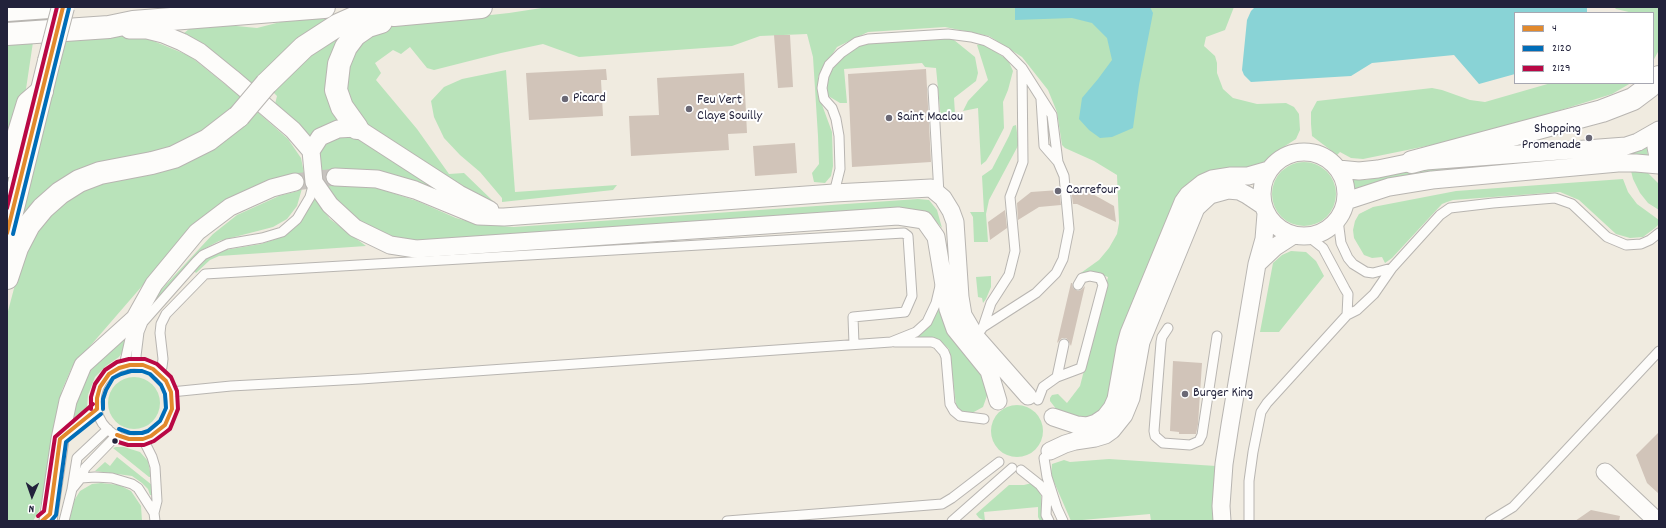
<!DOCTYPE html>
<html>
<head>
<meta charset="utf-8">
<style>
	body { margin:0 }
	#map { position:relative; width:1666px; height:528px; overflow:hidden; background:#f0ebe0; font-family:Dekko,sans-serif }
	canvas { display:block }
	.frame { position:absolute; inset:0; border:8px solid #22223b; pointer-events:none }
	.legend { position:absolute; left:1514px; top:12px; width:140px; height:72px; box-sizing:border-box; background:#fff; border:1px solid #a7a7b1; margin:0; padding:5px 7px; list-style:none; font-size:12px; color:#22223b }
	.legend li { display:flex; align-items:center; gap:8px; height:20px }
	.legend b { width:20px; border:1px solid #a7a7b1 }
	.north { position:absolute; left:12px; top:476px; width:40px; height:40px; -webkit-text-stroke:3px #fff; paint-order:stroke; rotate:182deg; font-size:11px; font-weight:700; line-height:16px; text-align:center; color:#22223b }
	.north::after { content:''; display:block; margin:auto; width:14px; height:18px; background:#22223b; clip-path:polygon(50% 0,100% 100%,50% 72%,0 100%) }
</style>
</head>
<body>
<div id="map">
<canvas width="1666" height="528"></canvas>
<div class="frame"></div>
<ul class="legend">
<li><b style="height:5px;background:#e2892c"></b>4</li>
<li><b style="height:5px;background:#006db8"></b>2120</li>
<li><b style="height:5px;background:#b90845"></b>2129</li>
</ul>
<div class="north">N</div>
</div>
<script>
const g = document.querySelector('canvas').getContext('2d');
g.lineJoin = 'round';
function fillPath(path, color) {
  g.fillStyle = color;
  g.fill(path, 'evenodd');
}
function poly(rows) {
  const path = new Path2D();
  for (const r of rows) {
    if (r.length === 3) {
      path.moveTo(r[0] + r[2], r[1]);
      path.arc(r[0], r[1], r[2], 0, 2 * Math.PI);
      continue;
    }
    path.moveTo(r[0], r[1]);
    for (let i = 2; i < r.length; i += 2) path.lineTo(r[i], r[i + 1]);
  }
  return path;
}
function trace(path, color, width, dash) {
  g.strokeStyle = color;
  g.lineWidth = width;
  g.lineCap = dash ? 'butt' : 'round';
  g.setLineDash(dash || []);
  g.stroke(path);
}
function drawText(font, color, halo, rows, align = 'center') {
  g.font = font + ' Dekko,sans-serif';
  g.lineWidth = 4;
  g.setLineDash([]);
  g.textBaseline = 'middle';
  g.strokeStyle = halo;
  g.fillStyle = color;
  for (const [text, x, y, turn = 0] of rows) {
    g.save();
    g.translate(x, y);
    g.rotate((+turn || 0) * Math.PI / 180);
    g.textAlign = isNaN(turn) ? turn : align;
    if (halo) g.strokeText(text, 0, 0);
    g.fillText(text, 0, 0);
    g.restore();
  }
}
const green = poly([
	[548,7,1234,7,1225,30,1206,37,1204,46,1215,56,1217,63,1217,73,1223,89,1233,98,1257,104,1286,103,1294,107,1299,114,1300,130,1296,139,1274,153,1262,164,1250,170,1224,168,1203,174,1109,397,1099,412,1093,416,1081,419,1057,410,1050,401,1050,398,1052,395,1058,394,1067,403,1080,386,1108,277,1090,271,1078,275,1099,260,1109,248,1117,234,1119,223,1117,175,1094,161,1065,148,1062,145,1057,112,1048,90,1022,57,989,36,945,27,868,32,837,47,818,77,821,102,832,132,833,166,831,176,825,183,814,182,812,173,819,164,818,136,813,57,807,34,760,36,732,46,579,57,543,44,501,53,434,70,427,68,410,47,401,54,393,50,375,63,381,73,376,80,417,129,449,174,464,173,493,201,475,197,360,123,346,100,347,60,370,32,390,26,509,13],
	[1614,7,1659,7,1659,50,1653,61,1653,13,1633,13,1616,9],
	[330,15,285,57,255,88,183,34,189,29,226,25,257,28,296,18],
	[116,34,151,40,190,56,242,98,209,130,21,217,66,37],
	[341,36,344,120,308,142,274,108,277,96,274,93,270,94,292,64],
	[948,37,954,40,975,57,978,73,976,81,954,98,955,114,953,119,941,119,936,68,925,67,922,63,844,69,847,103,840,103,825,94,828,75,842,56,863,44],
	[33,42,26,89,12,142,7,151,7,44],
	[982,43,1008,60,1013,71,1008,90,1003,102,1004,128,991,153,986,161,981,165,978,108,963,111,968,101,988,80,977,45],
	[506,70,515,192,617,185,613,190,502,202,502,198,480,172,460,155,444,138,434,117,431,101,444,87,462,79],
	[1551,83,1631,83,1612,94,1548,114,1547,118,1471,137,1363,159,1351,158,1340,152,1337,155,1312,136,1311,124,1311,112,1317,101,1432,88,1442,90,1470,100,1485,102],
	[253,108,288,139,301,158,305,178,297,206,287,219,273,227,219,241,202,250,152,306,149,303,213,234,237,215,279,196,298,191,296,175,168,256,72,367,62,390,45,487,39,511,33,521,7,521,7,315,22,258,27,244,62,201],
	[1016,125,1018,140,1020,142,989,200,986,214,988,242,974,242,973,217,970,212,984,212,982,176,992,169,1009,136,1013,126],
	[344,134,359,139,379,151,456,199,340,170,328,172,330,186,363,186,380,189,417,201,456,218,477,224,514,227,918,199,929,200,937,210,942,228,934,219,923,211,899,207,421,241,399,240,366,225,352,216,339,205,326,186,316,159,319,146],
	[1647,148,1648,157,1635,155,1565,160,1564,156],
	[1555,156,1555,161,1439,170,1394,178,1355,189,1353,180,1366,180,1410,170],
	[1304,194,32],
	[1631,171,1648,173,1658,183,1659,210,1648,203,1640,193,1633,179],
	[1623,179,1628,192,1637,204,1659,220,1659,224,1655,228,1643,237,1630,238,1616,234,1579,200,1560,192,1453,200,1447,202,1442,204,1392,258,1385,263,1382,257,1372,258,1364,255,1354,238,1353,230,1355,221,1359,214,1373,207,1456,191],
	[313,196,330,219,366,246,219,256,210,260,196,273,194,271,205,259,225,250,261,244,276,239,296,227,311,204],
	[1291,251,1306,252,1316,261,1324,276,1279,332,1260,332,1273,263,1282,255],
	[991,276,991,287,986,299,983,303,982,298,978,297,976,277],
	[940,302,986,373,989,390,983,407,972,413,960,411,956,405,949,349,940,341,907,340],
	[124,334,126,347,119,357,106,366,95,377,88,395,87,407,81,417,74,423,74,403,88,374,114,342],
	[134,403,26],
	[1017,431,26],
	[116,447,124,447,140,452,148,461,151,477,149,477,113,448],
	[117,457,152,485,152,495,150,495,148,489,142,483,132,476,95,471,105,462,110,466],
	[1109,459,1216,466,1213,521,1151,521,1150,514,1071,521,1051,475,1052,464,1064,460,1070,462],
	[101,483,119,485,131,491,141,506,142,521,69,521,72,504,80,491,92,484],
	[1032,483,1039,489,1041,496,1042,512,1045,521,1040,521,1038,517,1038,507,984,512,985,521,979,518,976,514,1009,485,1024,485]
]);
const water = poly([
	[1015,7,1150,7,1153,13,1139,85,1133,128,1112,137,1100,138,1089,130,1079,119,1082,98,1098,79,1112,60,1107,38,1092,23,1072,18,1015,20],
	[1255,7,1587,7,1587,13,1515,13,1515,74,1479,84,1454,55,1372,63,1351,76,1251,82,1244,75,1242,70,1247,20,1251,11]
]);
const building = poly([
	[774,35,790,35,793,87,778,88],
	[606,69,607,80,601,80,603,116,529,120,526,73],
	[926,69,931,162,852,167,848,74],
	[744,73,747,133,728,134,729,150,631,156,629,116,659,115,657,78],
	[795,143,797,173,755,176,753,146],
	[1082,188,1114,206,1116,222,1077,204,1073,204,1071,189],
	[1059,190,1061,205,1039,207,1018,220,1017,203,1031,192],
	[1005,210,1007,228,990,240,988,222],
	[1071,283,1072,283,1073,288,1078,291,1081,290,1085,286,1071,346,1068,340,1066,338,1062,338,1057,343],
	[1173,361,1202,363,1198,424,1196,434,1179,434,1179,432,1170,431],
	[1659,432,1659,494,1647,483,1636,455],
	[1591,510,1620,516,1619,521,1575,521]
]);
const streetTunnel = poly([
	[295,182,335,177]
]);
const lane = poly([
	[933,89,939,194],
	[1041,99,1044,146,1058,162],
	[834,193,840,169,839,136,836,119,832,108,824,99,822,88,824,76,829,65,841,53,857,42,868,39,948,34,971,37,986,41,1006,52,1022,68,1052,115,1058,162,1064,176,1069,229,1063,259,1056,273,1036,293,983,327,976,337],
	[1338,220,1341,243,1348,258,1353,264,1366,272,1373,273,1392,268],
	[1309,237,1323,248,1345,289,1348,294,1347,315],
	[983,327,991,303,1009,275,1015,251,1010,197,1023,162,1022,69],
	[1168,328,1162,337,1161,342,1154,431,1155,436,1163,443,1190,445,1199,441,1202,435,1217,336],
	[895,342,932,342,937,344,944,352,946,357,950,404,954,411,960,416,984,419],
	[137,364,136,356,139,332,143,322,196,262,203,255,227,244,262,238,282,232,297,219,310,197,314,182],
	[134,402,38],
	[124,366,134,321],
	[158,373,162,367,163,359,160,333,161,324,166,314,205,274,904,233,908,236,912,296,905,312,853,317,854,344],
	[1057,377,1064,344],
	[171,392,231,386,361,379,891,342,916,332,927,322,936,303,940,286],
	[1038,400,1043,387,1057,377,1081,368,1103,285,1100,278,1090,276,1082,278,1078,285],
	[61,438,97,409],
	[143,439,152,457,155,467,157,501,154,513,155,521],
	[1044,458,1047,477,1057,508,1063,521],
	[1021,470,1040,485,1052,501],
	[81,478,95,477,112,478,132,484,138,488,154,513],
	[72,489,77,458,108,429],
	[1047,494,1046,515,1049,521],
	[64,521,72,489,81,478,85,468,117,435],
	[727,521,942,504,952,498,999,462],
	[952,521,1012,468],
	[1249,521,1249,481,1253,452,1261,412,1267,403,1347,315,1357,310,1374,294,1392,268,1440,215,1450,208,1493,203,1555,198,1572,204,1607,237,1626,245,1641,244,1650,240,1659,233],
	[1490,521,1513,507,1659,351]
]);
const street = poly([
	[129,30,147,30,163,34,182,42,200,52,232,78,293,130,311,151,314,182,330,205,355,228,390,245,416,249,898,216,924,220,936,237,948,309,955,329,989,371,998,401],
	[1659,131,1656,147,1659,162],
	[311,151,320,137,338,129,357,128,459,194,490,210],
	[1304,194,42],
	[1338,169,1359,171,1378,169,1412,162,1626,146,1638,142,1659,130],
	[335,177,377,179,415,190,478,216,504,217,834,193,931,188,943,198,951,211,955,222,960,297,963,315,976,337,1028,396],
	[1346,201,1389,187,1432,180,1618,163,1636,163,1659,165],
	[1257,264,1275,247,1292,236],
	[1053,417,1077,425,1087,426,1096,423,1105,417,1112,408,1116,399,1125,348,1129,333,1183,202,1188,195,1203,183,1212,179,1231,176,1248,176,1269,170],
	[1050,451,1065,444,1075,441,1095,438,1105,435,1112,430,1124,415,1131,398,1141,342,1196,208,1210,195,1228,190,1239,191,1247,195,1262,205],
	[1605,472,1657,521],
	[48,521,60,439,68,401,83,365,135,318,154,284,197,232,230,207,272,188,295,182],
	[1222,521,1221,506,1224,464,1230,425,1257,264,1264,239,1266,214]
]);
const primary = poly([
	[7,233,49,61]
]);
const highway = poly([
	[7,10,49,7],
	[7,34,109,27,133,22,324,7],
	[266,84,304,47,338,25,356,17,380,12,394,15,481,7],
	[357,128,342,107,336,90,339,64,346,47,355,35,368,26,381,22],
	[1412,162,1602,111,1633,99,1649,87,1659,77],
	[7,166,10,162,28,103,42,91],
	[7,278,17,248,29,225,43,208,60,193,79,181,100,173,152,163,174,157,208,140,239,116]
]);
const primaryBridge = poly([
	[49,61,63,7]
]);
const highwayBridge = poly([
	[239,116,266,84]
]);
const bus1 = poly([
	[7,233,63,7],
	[97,409,97,398,100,387,109,374,119,368,130,365,143,365,153,369,166,381,171,392,172,409,165,425,151,436,143,439,129,439,117,435],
	[42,521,50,514,60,439,97,409]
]);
const bus2 = poly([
	[13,234,69,8],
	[103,409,103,399,106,390,113,378,121,374,131,371,142,371,150,374,161,385,165,394,166,408,160,421,148,431,142,433,130,433,119,429],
	[51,521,56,515,66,442,101,414]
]);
const bus3 = poly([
	[7,208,57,7],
	[91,409,91,397,95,384,105,370,117,362,129,359,145,359,157,364,171,377,177,391,178,409,170,429,154,441,144,445,128,445,115,441],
	[38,516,44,511,55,437,93,404]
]);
const markers = [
	[565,99,4,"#6a6875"],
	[689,109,4,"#6a6875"],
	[889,118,4,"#6a6875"],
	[1589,138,4,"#6a6875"],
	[1058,191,4,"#6a6875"],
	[1185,394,4,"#6a6875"],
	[115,441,3.5,"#22223b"]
];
const poiNames = [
	["Picard",573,99],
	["Feu Vert",697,101],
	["Claye Souilly",697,117],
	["Saint Maclou",897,118],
	["Shopping",1581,130,"right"],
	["Promenade",1581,146,"right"],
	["Carrefour",1066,191],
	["Burger King",1193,394]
];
fillPath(green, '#b9e3ba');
fillPath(water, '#89d3d6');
fillPath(building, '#d1c4b9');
trace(streetTunnel, '#c7c3bf', 17, [17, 8]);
trace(lane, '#b8b5b1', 11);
trace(street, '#b8b5b1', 19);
trace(primary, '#b8b5b1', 24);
trace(highway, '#b8b5b1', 24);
trace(lane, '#fdfcfa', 9);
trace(street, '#fdfcfa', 17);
trace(primary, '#fdfcfa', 22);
trace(highway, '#fdfcfa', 22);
trace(primaryBridge, '#b8b5b1', 24, []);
trace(highwayBridge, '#b8b5b1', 24, []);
trace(primaryBridge, '#fdfcfa', 22);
trace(highwayBridge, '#fdfcfa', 22);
trace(bus1, '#e2892c', 4);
trace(bus2, '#006db8', 4);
trace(bus3, '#b90845', 4);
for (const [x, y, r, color] of markers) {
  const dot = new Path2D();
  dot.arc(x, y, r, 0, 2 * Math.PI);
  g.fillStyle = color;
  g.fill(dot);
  trace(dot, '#fff', 1.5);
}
drawText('14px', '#22223b', '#fff', poiNames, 'left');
</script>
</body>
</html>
